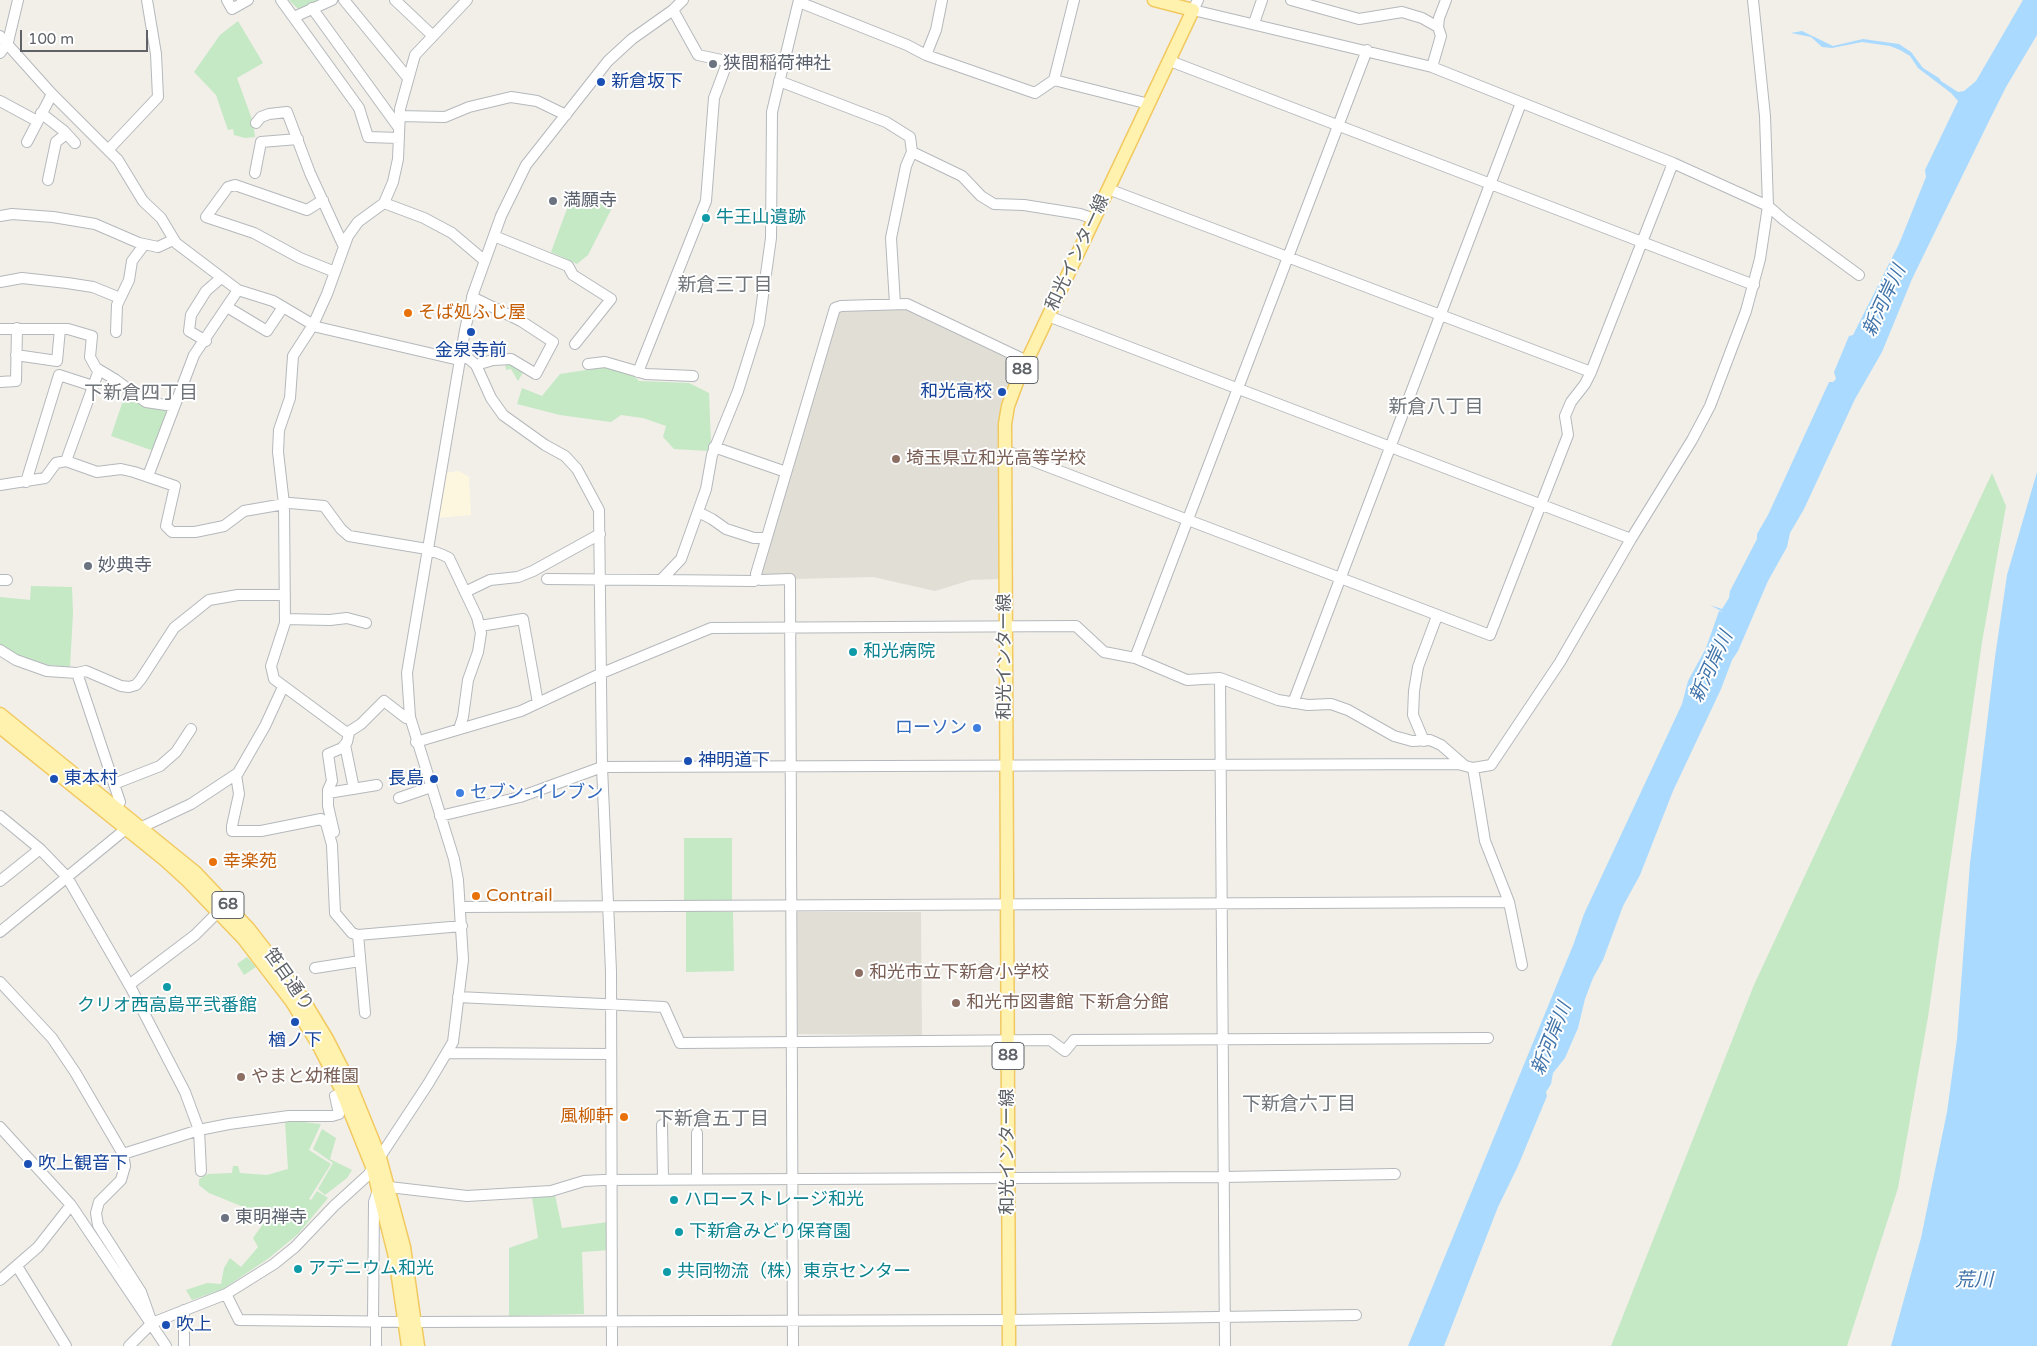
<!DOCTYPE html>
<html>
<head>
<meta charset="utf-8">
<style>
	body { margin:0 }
	#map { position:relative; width:2037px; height:1346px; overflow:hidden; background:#f1efe8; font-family:"Varela Round",sans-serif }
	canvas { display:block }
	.scale { position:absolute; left:20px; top:30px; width:128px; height:22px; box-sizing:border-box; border:2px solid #5f6368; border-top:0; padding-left:6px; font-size:15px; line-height:18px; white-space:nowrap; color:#5f6368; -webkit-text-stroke:4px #fff; paint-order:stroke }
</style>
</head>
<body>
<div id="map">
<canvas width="2037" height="1346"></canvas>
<div class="scale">100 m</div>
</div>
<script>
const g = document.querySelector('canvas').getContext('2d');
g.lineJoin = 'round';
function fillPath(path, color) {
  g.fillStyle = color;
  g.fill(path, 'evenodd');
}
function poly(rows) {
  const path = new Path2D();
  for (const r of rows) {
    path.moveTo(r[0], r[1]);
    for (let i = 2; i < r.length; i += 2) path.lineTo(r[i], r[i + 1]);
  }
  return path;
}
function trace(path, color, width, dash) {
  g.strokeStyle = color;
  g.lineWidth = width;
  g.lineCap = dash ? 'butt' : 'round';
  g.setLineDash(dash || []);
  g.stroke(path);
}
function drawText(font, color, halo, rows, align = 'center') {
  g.font = font + ' "Varela Round","Noto Sans JP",sans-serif';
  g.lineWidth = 4;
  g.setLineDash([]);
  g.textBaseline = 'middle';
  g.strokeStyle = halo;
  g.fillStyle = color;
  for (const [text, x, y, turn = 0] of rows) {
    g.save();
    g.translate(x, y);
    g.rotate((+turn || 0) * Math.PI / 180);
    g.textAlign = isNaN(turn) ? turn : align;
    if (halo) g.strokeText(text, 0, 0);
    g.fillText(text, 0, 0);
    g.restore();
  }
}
const commercial = poly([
	[459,471,469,477,471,515,438,518,446,473]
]);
const education = poly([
	[907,306,1018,358,1020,364,1006,388,1000,407,999,579,971,580,935,591,873,577,793,579,763,576,760,572,836,315,840,309],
	[797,912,921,912,922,1035,798,1034]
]);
const green = poly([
	[289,0,321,0,299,10],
	[238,21,263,63,237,78,253,122,255,137,245,138,234,135,233,129,228,130,216,95,194,72,220,35],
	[574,190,613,206,588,255,577,264,551,252],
	[505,362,524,371,518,381,511,369,506,370],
	[606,367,633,375,639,381,689,383,709,393,711,444,709,451,674,449,663,437,666,426,643,418,621,415,611,422,560,415,517,404,522,388,542,396,560,374],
	[126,392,169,411,154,451,111,436],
	[1992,473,2006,506,1982,642,1928,1017,1898,1188,1847,1346,1611,1346,1754,985],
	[31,586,72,587,73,613,70,667,48,665,17,655,0,645,0,597,30,600],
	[684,838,732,838,732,901,684,901],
	[686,911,733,912,734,971,686,972],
	[247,957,256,967,244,975,237,964],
	[294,1121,321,1124,309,1150,331,1164,309,1199,311,1200,317,1191,328,1198,298,1234,269,1258,223,1289,192,1300,186,1290,207,1283,221,1284,224,1268,230,1258,241,1267,258,1247,253,1238,263,1224,251,1210,209,1193,199,1185,199,1179,208,1174,232,1173,233,1166,238,1166,240,1173,267,1175,288,1169,285,1122],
	[322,1129,336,1138,330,1159,352,1170,347,1178,325,1195,318,1189,333,1163,313,1149],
	[555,1195,562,1228,608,1222,610,1250,582,1252,584,1314,509,1316,509,1248,538,1238,532,1197]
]);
const water = poly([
	[2023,0,2037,0,2037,35,2006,87,1989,121,1912,279,1882,352,1855,399,1804,509,1790,533,1787,547,1768,581,1738,651,1732,660,1721,689,1673,791,1640,875,1623,906,1603,960,1593,978,1585,999,1578,1028,1565,1058,1553,1073,1551,1084,1546,1092,1547,1096,1518,1166,1498,1207,1444,1346,1408,1346,1574,943,1584,914,1682,704,1688,681,1706,648,1719,611,1723,612,1710,605,1722,609,1729,598,1730,591,1757,539,1757,534,1768,515,1829,382,1833,382,1836,379,1834,372,1849,336,1853,335,1899,244,1926,177,1925,170,1958,101,1951,93,1918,68,1910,56,1900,50,1890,46,1862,42,1832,48,1822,47,1811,37,1791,33,1802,31,1833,46,1863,39,1899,44,1911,52,1923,68,1939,78,1941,81,1958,92,1964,91,1976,81],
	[2037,472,2037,1346,1891,1346,1921,1238,1947,1112,1957,1039,1970,863,1995,657,2007,575]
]);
const minor = poly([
	[227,0,232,9,248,0],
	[281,0,359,108,368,137,399,138],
	[344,0,408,78],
	[395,0,433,36],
	[1198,0,1193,10,1432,67,1673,163,1768,206,1784,220,1859,275],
	[1291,0,1359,19,1402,12,1422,18,1438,27],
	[799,2,907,45,926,55,1035,93,1054,80,1149,104],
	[312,8,399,128],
	[294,17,332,0],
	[1254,23,1262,0],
	[0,36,52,94,118,160,143,201,161,218,176,243,238,290,273,301,317,327,459,360],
	[0,53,8,42,18,0],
	[926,55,936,30,942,0],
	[1170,61,1754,285],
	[1432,67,1441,36,1438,27,1439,18,1446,0],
	[1054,80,1074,0],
	[779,81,886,122,910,137,912,152,906,166,891,238,895,304],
	[0,101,37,121],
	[41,113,64,131,75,143],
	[399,116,445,117,469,107,511,97,537,101,566,115],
	[256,123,261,117,269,114,287,112,310,173,344,247],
	[27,142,52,94],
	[108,150,158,97,156,54,147,0],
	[912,152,962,176,981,196,994,204,1024,205,1080,214,1094,219],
	[255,173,261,142,298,139],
	[48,180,56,142,66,134],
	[1108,189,1591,372],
	[323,200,307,210,235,185,228,187,206,217,254,233,300,258,335,272],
	[384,203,424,218,452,233,485,261],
	[0,216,12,214,53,217,95,224,139,243,158,247,173,240],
	[494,236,568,266,573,275,611,299,575,344],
	[0,282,22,278,67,283,93,287,120,298],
	[472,297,521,321,553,342,536,374,511,359,493,360,476,365],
	[227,307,267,331,283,307],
	[1048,316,1631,539],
	[0,329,68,329,92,336,90,357,96,368,116,380,146,402,173,406],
	[116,332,117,305,129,280,132,261,144,245],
	[206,341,189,331,191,315,206,291,221,278],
	[16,355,57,361,60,329],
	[460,356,469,359,476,365,491,398,503,415,545,445,565,456,577,469,599,510,602,767,611,971,612,1346],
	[588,364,605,362,646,374,693,376],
	[638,372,706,201,714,98,726,66,726,61,698,55,673,10],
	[0,382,16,381,17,328],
	[714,447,786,472],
	[1004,453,1012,453,1490,635,1568,435,1565,416,1571,402,1585,384,1591,372,1673,163],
	[66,461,99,370],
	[148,476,194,355,238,290],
	[26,482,59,375,93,386],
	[0,485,45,478,56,463,66,461,97,472,121,469,134,472,175,486,166,526,172,532,195,532,224,526,244,511,290,503,324,506,341,529,349,536,427,549,443,555,449,558,477,617,481,633,478,652,468,680,463,717,459,729],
	[698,512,712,519,726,529,754,538,766,538],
	[547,579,661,580,681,559,706,489,712,455,738,391,759,324,771,238,772,112,799,0],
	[0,580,7,580],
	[661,580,754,581,757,579],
	[465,592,490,580,518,577,533,571,600,534],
	[285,619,330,620,347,618,366,623],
	[480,626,523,619,538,703],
	[0,650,16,660,47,671,77,673,86,671,121,686,129,687,136,685,141,679,174,628,209,600,238,595,284,595],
	[1135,658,1367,50],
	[77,673,120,802,116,806],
	[1220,678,1225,1346],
	[1293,703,1521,103],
	[410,717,406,718,384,701,361,724,347,733,274,679,271,666,285,623,284,504,278,452,279,430,290,398,293,356,313,325,327,294,348,236,358,222,384,203,393,182,398,159,400,109,415,55,467,0],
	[1424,741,1413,715,1414,691,1418,667,1437,616],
	[416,742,521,711,602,673,711,628,1076,626,1104,652,1135,658,1187,680,1220,678,1278,700,1308,705,1331,704,1348,710,1394,736,1412,741,1430,740,1441,745,1464,765],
	[345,745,354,789],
	[1473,768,1485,841,1509,902,1522,965],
	[236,775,239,794,232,826,232,831,261,831,321,819,326,823,332,845,335,913,352,933,358,935,462,926],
	[114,784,160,766,176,752,191,729],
	[328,793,377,785],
	[399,798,431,787],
	[0,816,40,849,67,877,131,988,185,1092,195,1119,199,1130,201,1171],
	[440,816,520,797,602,767,1458,764,1473,768,1491,765,1560,662,1631,539,1692,440,1710,406,1746,311,1760,259,1768,206,1765,116,1753,0],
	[142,827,191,804,238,773,265,726,283,687],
	[334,832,328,806,328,790,332,781,328,754,342,748,347,742,349,733],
	[0,881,40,849],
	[460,907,1509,902],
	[0,932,127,828],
	[358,935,365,1013],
	[315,968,360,961],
	[0,982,52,1038,75,1072,123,1154,125,1166,121,1180,99,1202,96,1213,98,1225,141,1292,152,1323],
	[129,985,195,935,219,911],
	[458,997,664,1007,680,1043,1050,1040,1065,1051,1074,1040,1488,1038],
	[447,1053,611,1054],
	[662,1125,663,1179],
	[0,1127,71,1205,166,1346],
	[123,1154,199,1130,229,1124,289,1116,332,1116,339,1114,335,1096,343,1093],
	[697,1179,697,1133],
	[389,1187,467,1196,551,1191,584,1181,603,1180,1223,1177,1395,1174],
	[17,1266,66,1346],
	[0,1280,38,1247,71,1205],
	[226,1294,239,1320,416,1322,1009,1320,1356,1315],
	[373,1321,374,1202,379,1188],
	[129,1346,152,1323,226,1294,274,1264,295,1247,334,1206,368,1175,428,1084,453,1042,463,960,458,880,454,859,410,717,407,673,465,330,473,294,501,216,526,165,608,61,632,39,673,10,683,0],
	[184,1346,184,1310],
	[376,1346,376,1321],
	[793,1346,790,579,761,580,757,579,756,574,835,308,841,306,907,304,1027,361]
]);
const major = poly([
	[0,714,195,872,249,929,301,996,327,1039,350,1084,380,1158,404,1247,418,1346],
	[0,727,165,860,188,881,243,938,292,1002,318,1044,340,1087,373,1169,395,1257,408,1346],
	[1009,1346,1005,424,1008,406,1017,382,1193,10,1154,0]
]);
const markers = [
	[713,64,5,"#6b7280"],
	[601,82,5,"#1a4fb4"],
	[553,201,5,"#6b7280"],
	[706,218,5,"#0f9aa8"],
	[408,313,5,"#e8710a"],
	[471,332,5,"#1a4fb4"],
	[1002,392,5,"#1a4fb4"],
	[896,459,5,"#8d6e63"],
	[88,566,5,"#6b7280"],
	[853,652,5,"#0f9aa8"],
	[977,728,5,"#3f7fe0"],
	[688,761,5,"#1a4fb4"],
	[54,779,5,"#1a4fb4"],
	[434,779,5,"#1a4fb4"],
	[460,793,5,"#3f7fe0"],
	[213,862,5,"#e8710a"],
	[476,896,5,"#e8710a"],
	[859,973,5,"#8d6e63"],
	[167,987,5,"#0f9aa8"],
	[956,1003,5,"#8d6e63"],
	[295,1022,5,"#1a4fb4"],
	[241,1077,5,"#8d6e63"],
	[624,1117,5,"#e8710a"],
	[28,1164,5,"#1a4fb4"],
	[674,1200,5,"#0f9aa8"],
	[225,1218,5,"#6b7280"],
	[679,1232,5,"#0f9aa8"],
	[298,1269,5,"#0f9aa8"],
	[667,1272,5,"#0f9aa8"],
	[166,1325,5,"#1a4fb4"]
];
const shields = [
	[1022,370,32],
	[228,905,32],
	[1008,1056,32]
];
const shieldNames = [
	["88",1022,370],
	["68",228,905],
	["88",1008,1056]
];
const worshipNames = [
	["狭間稲荷神社",723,64],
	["満願寺",563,201],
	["妙典寺",98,566],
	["東明禅寺",235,1218]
];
const transitNames = [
	["新倉坂下",611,82],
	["金泉寺前",471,351,"center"],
	["和光高校",992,392,"right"],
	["神明道下",698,761],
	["東本村",64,779],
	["長島",424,779,"right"],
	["楢ノ下",295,1041,"center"],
	["吹上観音下",38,1164],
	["吹上",176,1325]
];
const cultureNames = [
	["牛王山遺跡",716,218],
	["和光病院",863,652],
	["クリオ西高島平弐番館",167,1006,"center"],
	["ハローストレージ和光",684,1200],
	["下新倉みどり保育園",689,1232],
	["アデニウム和光",308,1269],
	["共同物流（株）東京センター",677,1272]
];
const streetNames = [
	["和光インター線",1078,253,-65],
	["和光インター線",1005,657,-90],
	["笹目通り",288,980,55],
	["和光インター線",1008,1152,-90]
];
const foodNames = [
	["そば処ふじ屋",418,313],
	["幸楽苑",223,862],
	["Contrail",486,896],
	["風柳軒",614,1117,"right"]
];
const educationNames = [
	["埼玉県立和光高等学校",906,459],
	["和光市立下新倉小学校",869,973],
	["和光市図書館 下新倉分館",966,1003],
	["やまと幼稚園",251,1077]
];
const shopNames = [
	["ローソン",967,728],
	["セブン-イレブン",470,793,"left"]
];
const neighbourhoodNames = [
	["新倉三丁目",725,286],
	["下新倉四丁目",141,394],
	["新倉八丁目",1436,408],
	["下新倉六丁目",1299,1105],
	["下新倉五丁目",712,1120]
];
const waterNames = [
	["新河岸川",1885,301,-65],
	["新河岸川",1712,667,-65],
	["新河岸川",1552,1039,-68],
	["荒川",1974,1281]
];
fillPath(commercial, '#fef7e0');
fillPath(education, '#e1ded6');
fillPath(green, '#c5e8c5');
fillPath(water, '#aadaff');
trace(minor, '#b5b8bc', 12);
trace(major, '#f2c960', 15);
trace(minor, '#fff', 10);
trace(major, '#fff2af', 12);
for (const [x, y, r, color] of markers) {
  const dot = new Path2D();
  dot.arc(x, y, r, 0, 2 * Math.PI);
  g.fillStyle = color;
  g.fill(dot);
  trace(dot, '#fff', 2);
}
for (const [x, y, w] of shields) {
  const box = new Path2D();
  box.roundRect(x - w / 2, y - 13.5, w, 27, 4);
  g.fillStyle = '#fff';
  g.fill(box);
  trace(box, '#5f6368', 1);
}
drawText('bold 16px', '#5f6368', null, shieldNames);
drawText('18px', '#5b616d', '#fff', worshipNames, 'left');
drawText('18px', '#164399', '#fff', transitNames, 'left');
drawText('18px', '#0d838f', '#fff', cultureNames, 'left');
drawText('18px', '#5f6368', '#fff', streetNames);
drawText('18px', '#c56008', '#fff', foodNames, 'left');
drawText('18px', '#785e54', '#fff', educationNames, 'left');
drawText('18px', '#366cbe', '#fff', shopNames, 'right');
drawText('19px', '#70757a', '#fff', neighbourhoodNames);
drawText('italic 19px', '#4174aa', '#fff', waterNames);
</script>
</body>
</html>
